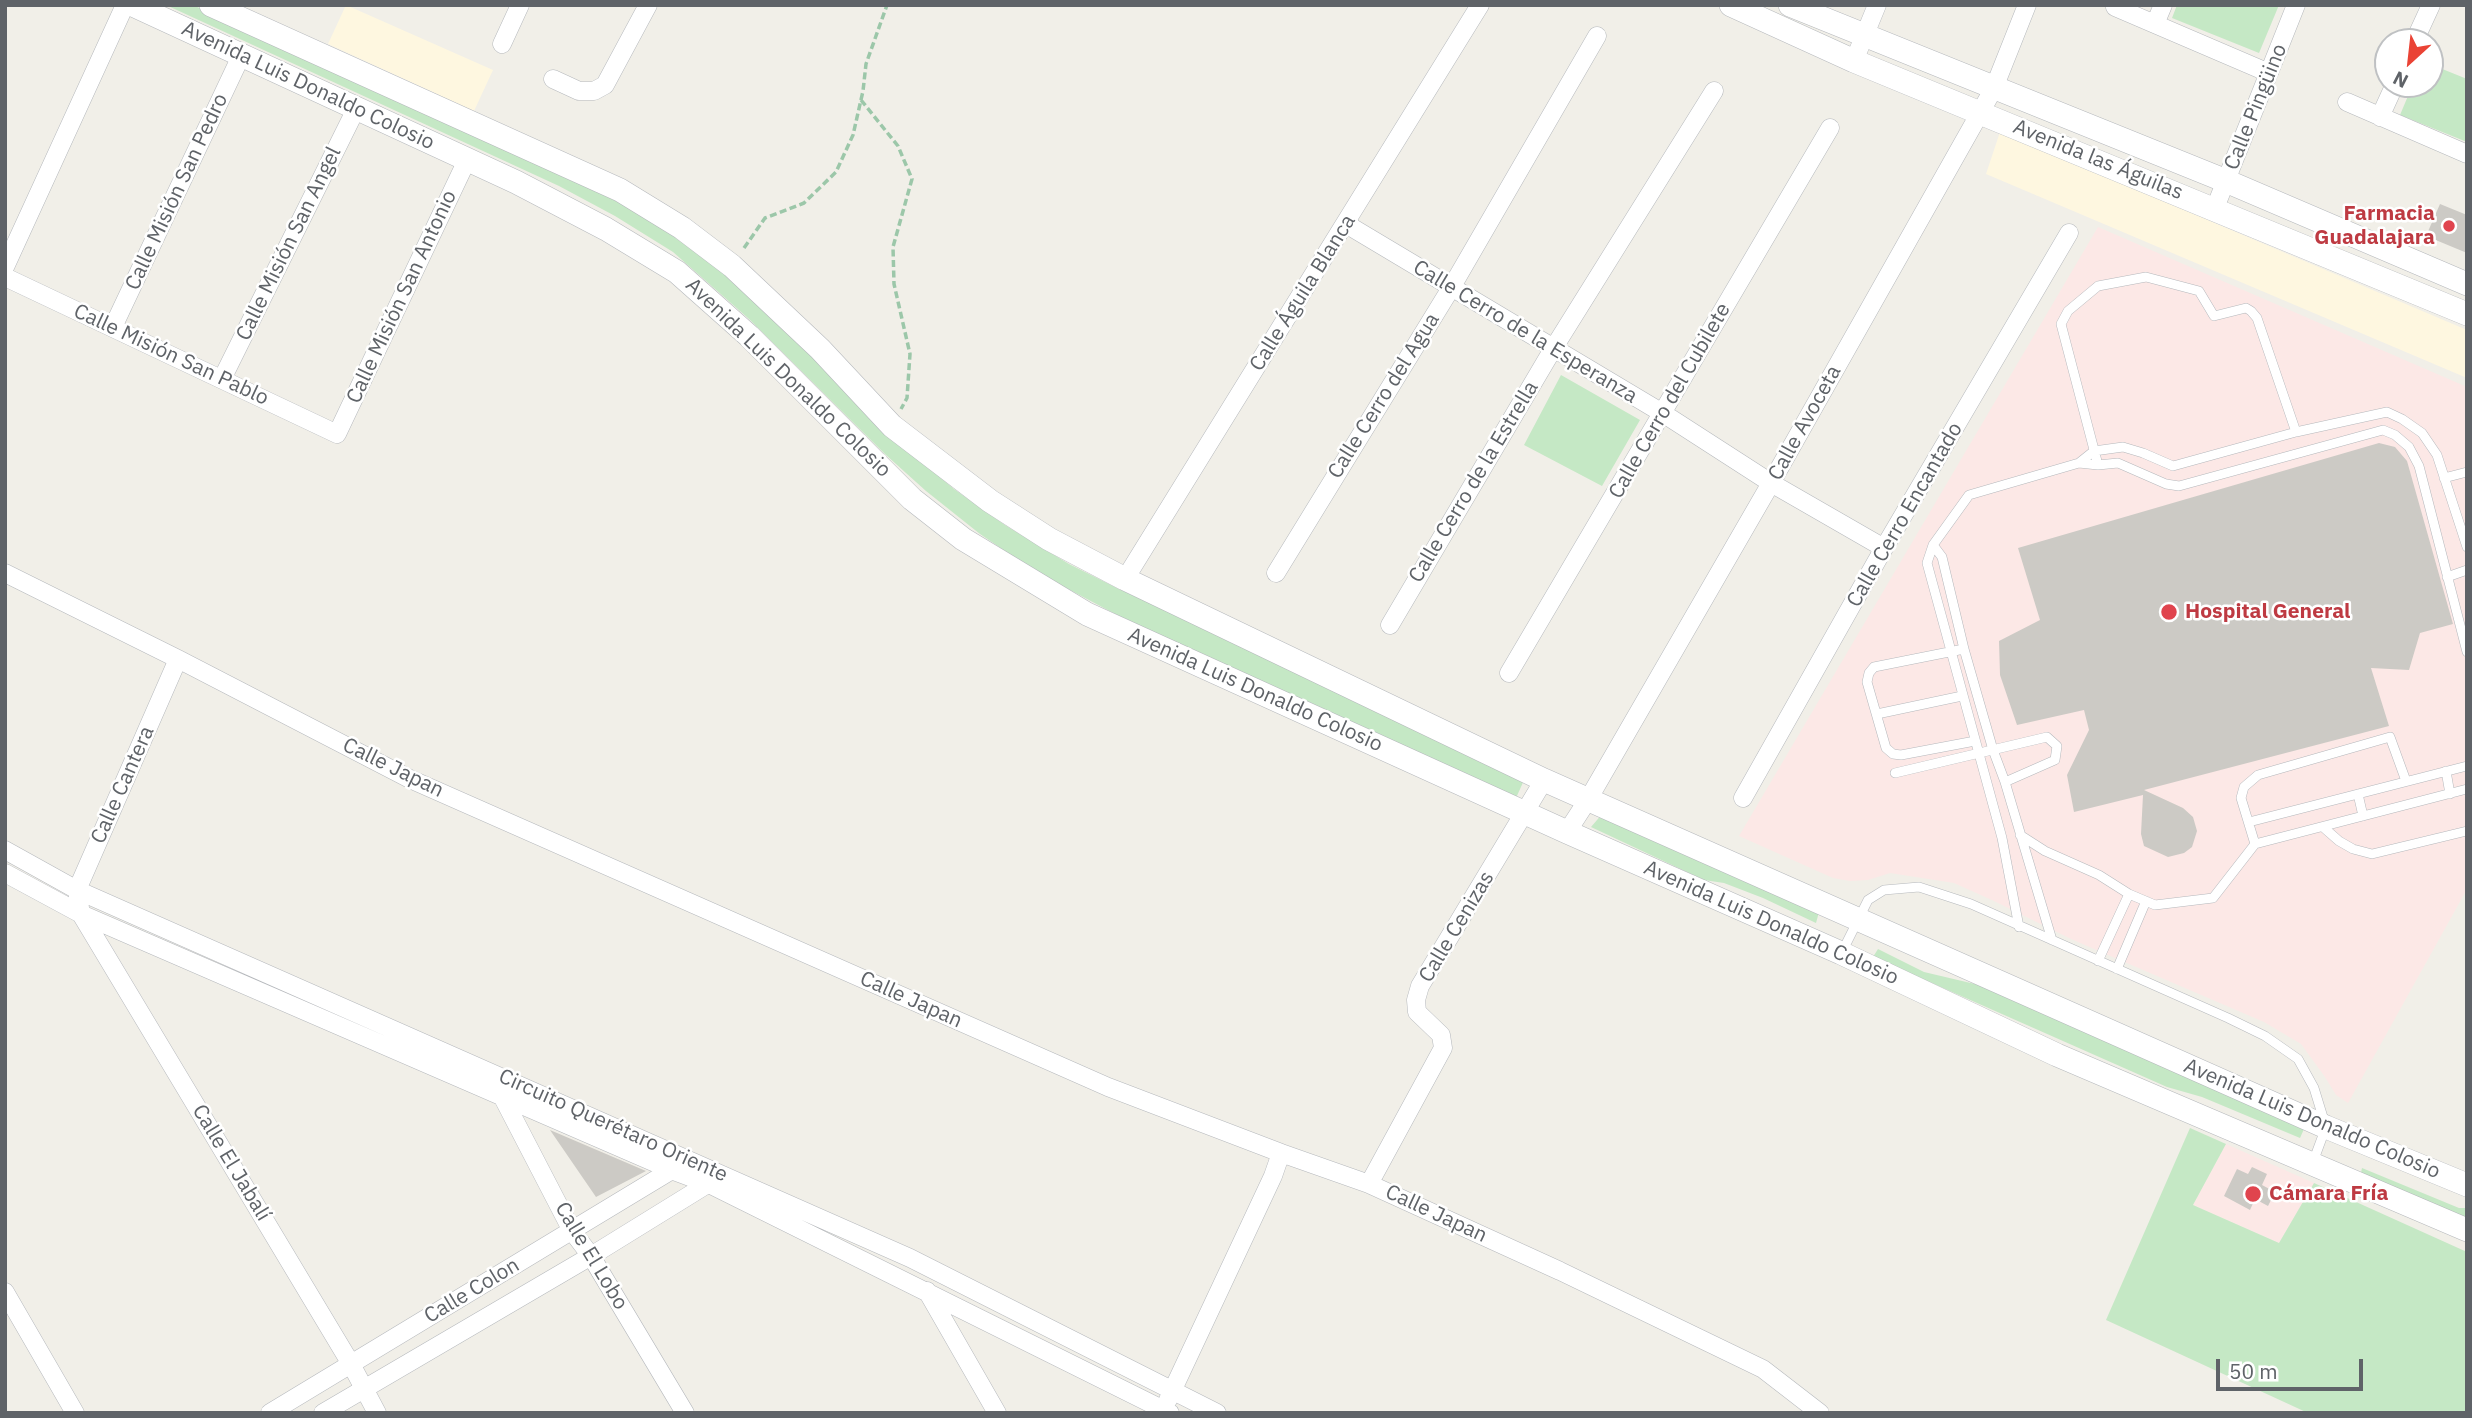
<!DOCTYPE html>
<html>
<head>
<meta charset="utf-8">
<style>
	body { margin:0 }
	#map { position:relative; width:2472px; height:1418px; overflow:hidden; background:#f1efe8; font-family:"IBM Plex Sans",sans-serif }
	canvas { display:block }
	.frame { position:absolute; inset:0; border:7px solid #5f6368; pointer-events:none }
	.north { position:absolute; left:2374px; top:28px; width:70px; height:70px; box-sizing:border-box; background:#fff; border:2px solid #bfc1c3; border-radius:50%; rotate:207deg; font-size:19px; font-weight:700; line-height:28px; text-align:center; color:#5f6368 }
	.north::after { content:''; display:block; margin:auto; width:24px; height:32px; background:#ea4335; clip-path:polygon(50% 0,100% 100%,50% 72%,0 100%) }
	.scale { position:absolute; left:2216px; top:1359px; width:147px; height:32px; box-sizing:border-box; border:4px solid #5f6368; border-top:0; padding-left:9px; font-size:21px; line-height:24px; white-space:nowrap; color:#5f6368; -webkit-text-stroke:5px #fff; paint-order:stroke }
</style>
</head>
<body>
<div id="map">
<canvas width="2472" height="1418"></canvas>
<div class="frame"></div>
<div class="north">N</div>
<div class="scale">50 m</div>
</div>
<script>
const g = document.querySelector('canvas').getContext('2d');
g.lineJoin = 'round';
function fillPath(path, color) {
  g.fillStyle = color;
  g.fill(path, 'evenodd');
}
function poly(rows) {
  const path = new Path2D();
  for (const r of rows) {
    path.moveTo(r[0], r[1]);
    for (let i = 2; i < r.length; i += 2) path.lineTo(r[i], r[i + 1]);
  }
  return path;
}
function trace(path, color, width, dash) {
  g.strokeStyle = color;
  g.lineWidth = width;
  g.lineCap = dash ? 'butt' : 'round';
  g.setLineDash(dash || []);
  g.stroke(path);
}
function drawText(font, color, halo, rows, align = 'center') {
  g.font = font + ' "IBM Plex Sans",sans-serif';
  g.lineWidth = 5;
  g.setLineDash([]);
  g.textBaseline = 'middle';
  g.strokeStyle = halo;
  g.fillStyle = color;
  for (const [text, x, y, turn = 0] of rows) {
    g.save();
    g.translate(x, y);
    g.rotate((+turn || 0) * Math.PI / 180);
    g.textAlign = isNaN(turn) ? turn : align;
    if (halo) g.strokeText(text, 0, 0);
    g.fillText(text, 0, 0);
    g.restore();
  }
}
const commercial = poly([
	[346,5,493,70,474,111,328,44],
	[2000,132,2467,330,2467,378,1986,174]
]);
const medical = poly([
	[2098,227,2467,387,2467,889,2348,1103,2336,1095,2325,1077,2301,1044,2264,1022,2071,939,1994,901,1954,883,1890,873,1868,880,1850,881,1833,878,1739,836],
	[2226,1144,2314,1183,2279,1243,2193,1205]
]);
const green = poly([
	[166,5,193,5,581,182,622,204,665,230,750,293,881,427,954,489,1005,525,1069,564,1117,588,1525,778,1516,798,1119,616,1036,572,980,534,926,491,886,455,749,319,673,252,615,216,559,186],
	[2177,5,2279,5,2259,53,2172,18],
	[2430,64,2467,79,2467,142,2400,115,2413,84,2430,84],
	[1561,375,1640,420,1602,486,1524,445],
	[1603,813,1819,912,1816,923,1763,898,1724,883,1704,880,1591,827],
	[1878,949,1924,972,1979,985,2304,1129,2300,1138,2202,1097,2167,1087,1873,957],
	[2190,1128,2226,1144,2193,1205,2279,1243,2314,1183,2467,1252,2467,1413,2308,1413,2106,1320],
	[2362,1168,2459,1208,2467,1208,2467,1222,2360,1177]
]);
const building = poly([
	[2440,204,2467,215,2467,253,2426,236],
	[2379,443,2395,447,2407,461,2453,624,2420,633,2409,670,2371,668,2389,726,2144,790,2183,808,2193,817,2197,831,2192,847,2184,853,2168,857,2144,846,2141,834,2143,795,2074,812,2067,775,2089,730,2084,710,2017,725,2000,675,1999,641,2040,620,2018,548],
	[550,1130,646,1171,596,1197],
	[2252,1167,2267,1174,2262,1185,2275,1192,2268,1206,2255,1199,2250,1210,2224,1196,2237,1169,2248,1174]
]);
const path = poly([
	[861,100,898,146,912,179,893,247,894,284,910,354,907,398,901,409],
	[744,248,765,218,804,203,836,172,853,135,863,91,866,64,887,5]
]);
const service = poly([
	[2079,463,2098,465,2118,463,2166,484,2179,486,2383,430,2395,435,2409,447,2419,466,2467,652],
	[2098,465,2061,324,2068,311,2098,286,2146,277,2199,291,2214,316,2246,308,2251,311,2257,318,2296,432],
	[2444,478,2467,472],
	[1933,545,1942,557,1964,649,1993,750,2005,782,2052,940],
	[2447,577,2467,570],
	[1964,649,1874,667,1869,673,1867,682,1886,748,1893,754,1901,755,1975,741],
	[1877,714,1962,696],
	[2446,771,2450,794],
	[1895,773,2047,737,2057,746,2055,760,2005,782],
	[2358,794,2363,816],
	[2249,822,2467,766],
	[2323,827,2339,841,2353,849,2372,854,2467,831],
	[2020,835,2045,851,2099,875,2129,894,2155,905,2213,898,2255,844,2241,798,2244,787,2258,775,2390,737,2406,781],
	[2255,844,2467,789],
	[2019,927,2002,838,1927,563,1933,545,1969,495,2079,463,2094,451,2123,447,2143,453,2173,466,2296,432,2387,412,2402,419,2422,433,2437,455,2467,547],
	[1842,952,1868,900,1884,890,1919,887,1971,904,2228,1018,2265,1036,2298,1059,2314,1088,2326,1127,2313,1162],
	[2098,961,2129,894],
	[2117,969,2146,901]
]);
const minor = poly([
	[2115,7,2269,73],
	[2155,24,2163,5],
	[2414,42,2431,5],
	[502,44,520,5],
	[1854,61,1877,5],
	[553,79,579,91,594,91,605,85,648,5],
	[2347,102,2467,154],
	[2380,117,2395,84],
	[2215,208,2296,5],
	[1346,224,1664,414,1771,483,1884,548],
	[5,267,125,5],
	[5,277,337,434,467,160],
	[113,327,241,56],
	[222,379,356,109],
	[5,573,178,659,410,779,1108,1087,1281,1153,1369,1184,1560,1271,1763,1369,1820,1413],
	[1276,573,1451,288,1597,36],
	[1125,579,1480,5],
	[1390,625,1553,349,1714,91],
	[178,659,77,890,81,914,351,1364,377,1413],
	[1509,673,1830,128],
	[1743,798,1884,548,2069,233],
	[1567,832,1589,798,1771,483,1994,88,2027,5],
	[5,850,77,890,910,1258,1217,1413],
	[5,873,81,914,674,1171,709,1184,1170,1413],
	[502,1096,572,1231,591,1256,685,1413],
	[1369,1184,1443,1048,1441,1035,1417,1012,1416,1000,1420,986,1544,780],
	[927,1291,997,1413],
	[5,1292,75,1413],
	[1168,1400,1273,1176,1281,1153],
	[270,1413,680,1165],
	[323,1413,591,1256,714,1180]
]);
const tertiary = poly([
	[133,5,516,182,606,229,677,272,749,336,912,499,963,539,1087,614,1567,832,1841,953,2057,1055,2467,1230],
	[211,5,620,190,682,228,732,266,820,349,892,426,990,501,1049,539,1125,579,1544,780,2326,1127,2467,1185],
	[1731,5,1854,61,2467,314],
	[1790,5,2226,181,2467,284]
]);
const markers = [
	[2449,226,7,"#e0444e"],
	[2169,612,9,"#e0444e"],
	[2253,1194,9,"#e0444e"]
];
const streetNames = [
	["Avenida Luis Donaldo Colosio",308,86,25],
	["Calle Pingüino",2256,107,-68],
	["Avenida las Águilas",2098,160,22],
	["Calle Misión San Pedro",177,192,-65],
	["Calle Misión San Angel",289,244,-64],
	["Calle Águila Blanca",1303,293,-58],
	["Calle Misión San Antonio",402,297,-65],
	["Calle Cerro de la Esperanza",1525,332,31],
	["Calle Misión San Pablo",171,355,25],
	["Avenida Luis Donaldo Colosio",788,378,44],
	["Calle Cerro del Agua",1384,396,-58],
	["Calle Cerro del Cubilete",1670,401,-60],
	["Calle Avoceta",1805,423,-61],
	["Calle Cerro de la Estrella",1474,482,-59],
	["Calle Cerro Encantado",1905,515,-60],
	["Avenida Luis Donaldo Colosio",1255,690,24],
	["Calle Japan",393,768,26],
	["Calle Cantera",123,785,-66],
	["Avenida Luis Donaldo Colosio",1771,923,24],
	["Calle Cenizas",1457,927,-59],
	["Calle Japan",911,1000,24],
	["Avenida Luis Donaldo Colosio",2312,1119,23],
	["Circuito Querétaro Oriente",613,1126,24],
	["Calle El Jabalí",231,1163,59],
	["Calle Japan",1436,1214,25],
	["Calle El Lobo",591,1256,59],
	["Calle Colon",472,1291,-31]
];
const healthNames = [
	["Farmacia",2435,214,"right"],
	["Guadalajara",2435,238,"right"],
	["Hospital General",2185,612],
	["Cámara Fría",2269,1194]
];
fillPath(commercial, '#fef7e0');
fillPath(medical, '#fce8e6');
fillPath(green, '#c5e8c5');
fillPath(building, '#cccac5');
trace(service, '#b5b8bc', 10);
trace(minor, '#b5b8bc', 19);
trace(tertiary, '#b5b8bc', 24);
trace(path, '#9cc7a9', 3.5, [7, 3.5]);
trace(service, '#fff', 9);
trace(minor, '#fff', 18);
trace(tertiary, '#fff', 23);
for (const [x, y, r, color] of markers) {
  const dot = new Path2D();
  dot.arc(x, y, r, 0, 2 * Math.PI);
  g.fillStyle = color;
  g.fill(dot);
  trace(dot, '#fff', 2.5);
}
drawText('21px', '#5f6368', '#fff', streetNames);
drawText('bold 21px', '#be3a42', '#fff', healthNames, 'left');
</script>
</body>
</html>
